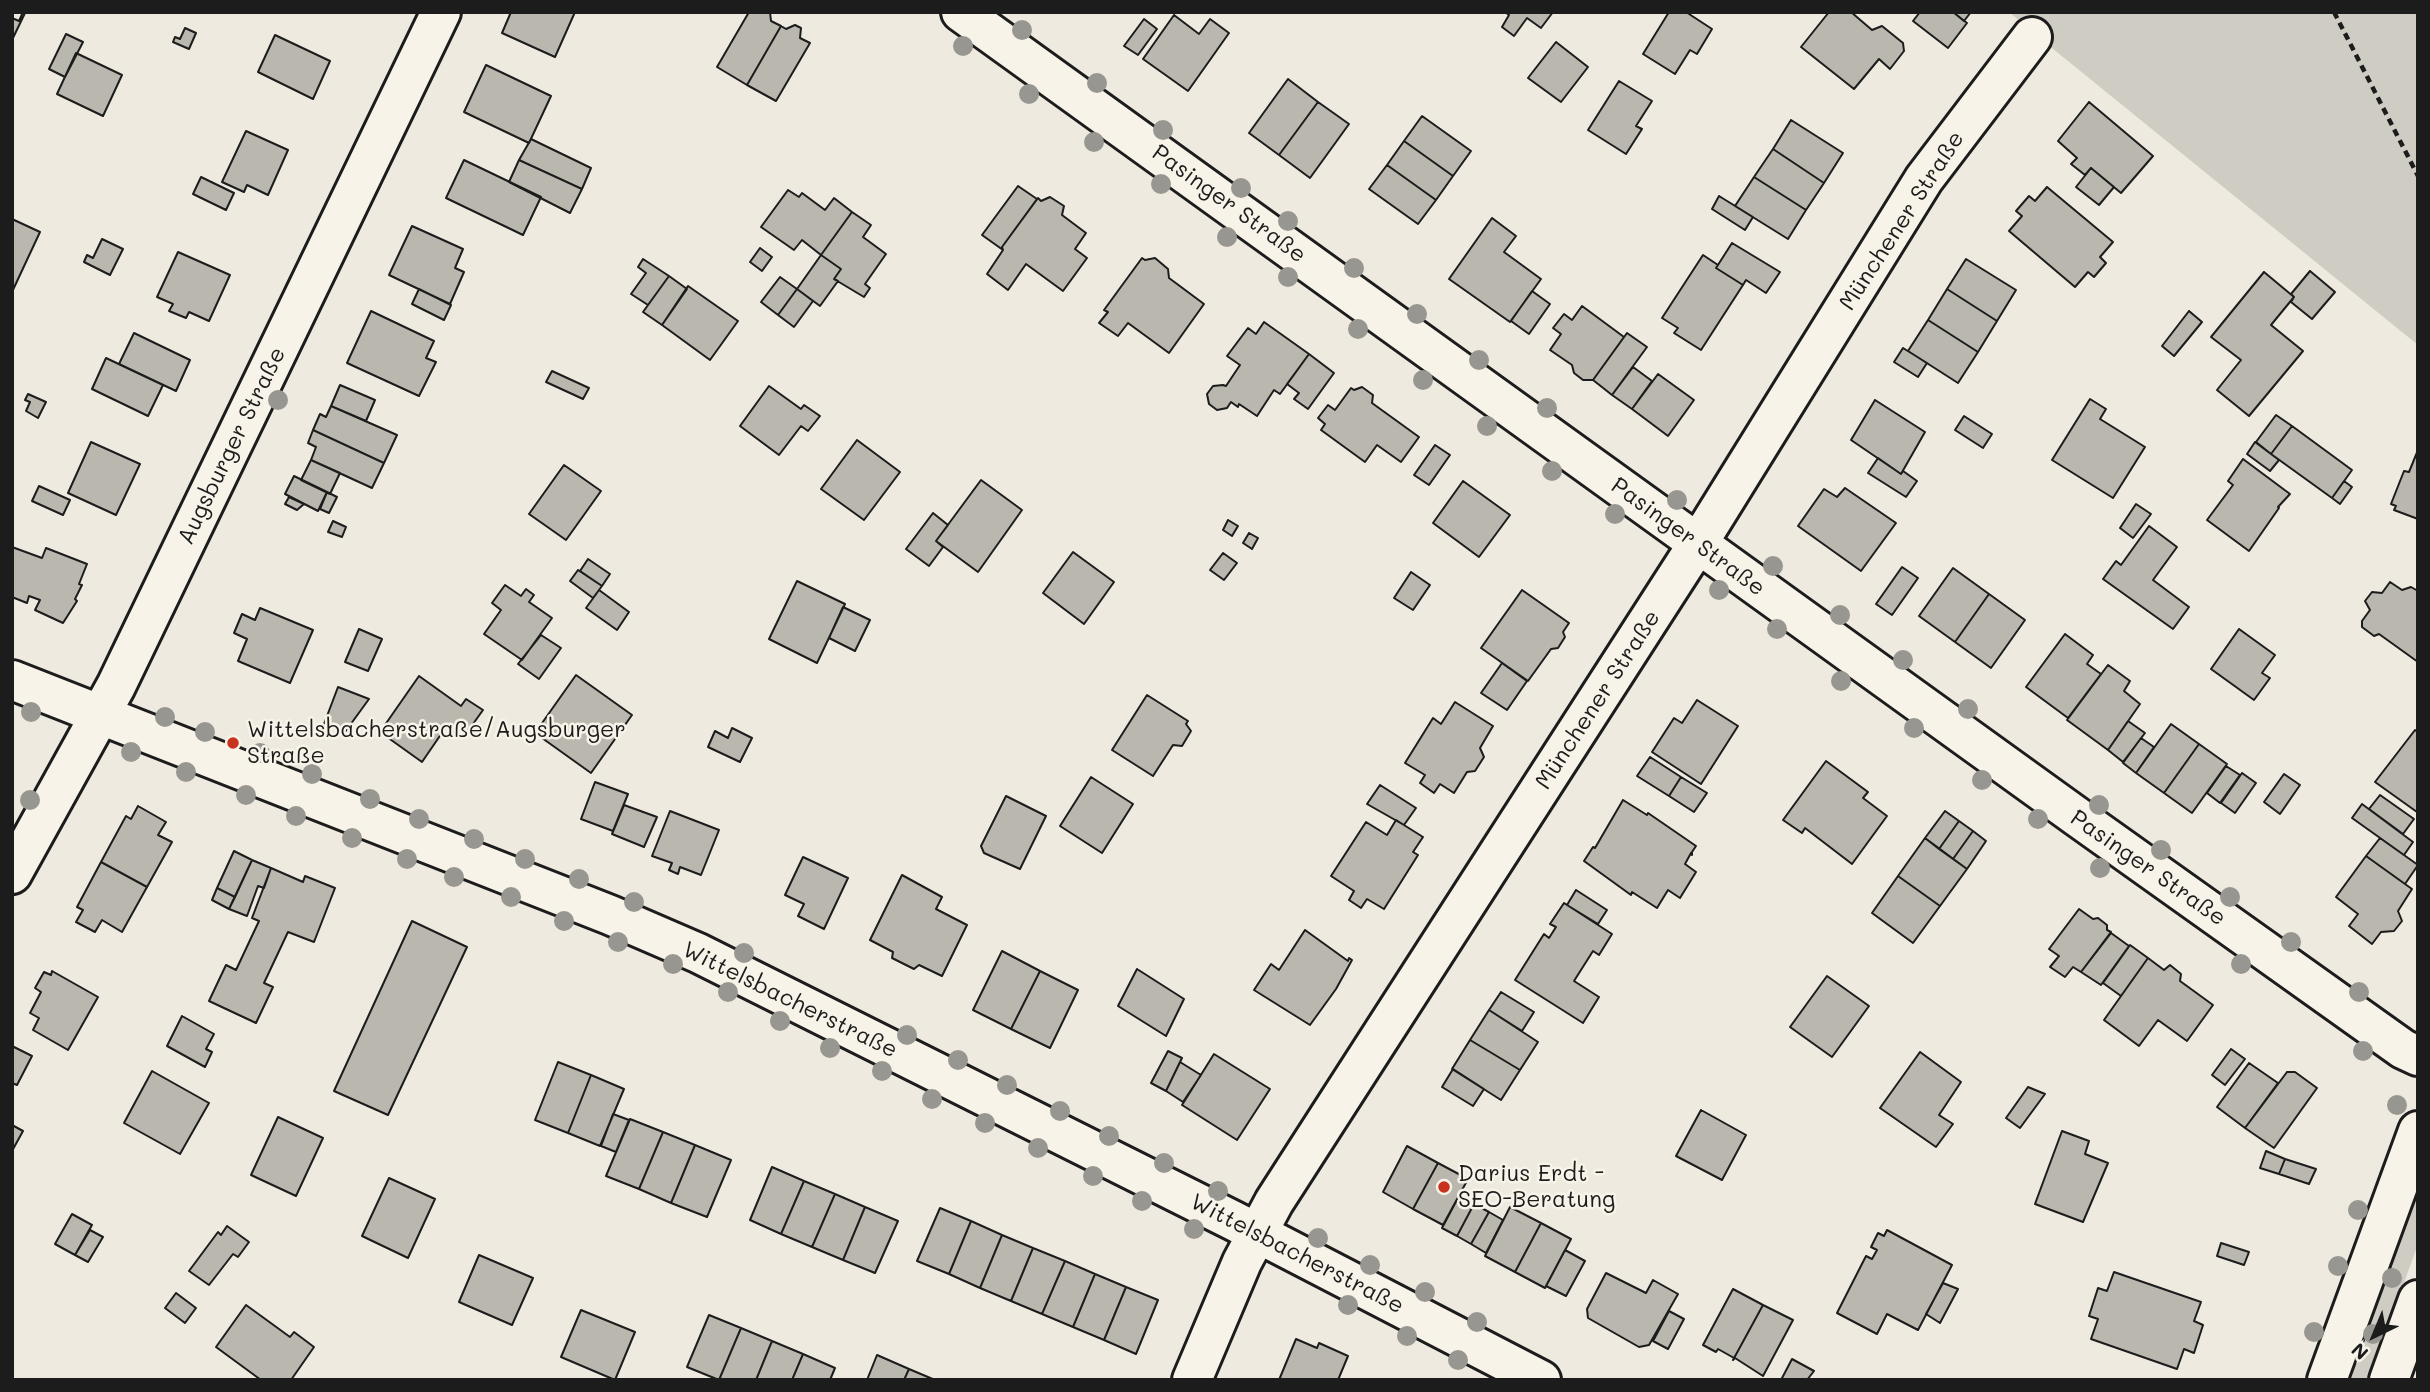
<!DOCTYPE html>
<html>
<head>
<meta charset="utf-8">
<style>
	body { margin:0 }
	#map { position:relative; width:2430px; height:1392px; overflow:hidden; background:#eeeae0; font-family:Mali,sans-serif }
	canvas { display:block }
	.frame { position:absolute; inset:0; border:14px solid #1c1c1c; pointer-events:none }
	.north { position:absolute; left:2339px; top:1301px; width:70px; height:70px; -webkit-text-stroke:5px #f7f3e8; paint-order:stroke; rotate:223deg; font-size:19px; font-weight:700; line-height:28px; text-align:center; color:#1c1c1c }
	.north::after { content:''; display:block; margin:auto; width:24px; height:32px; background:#1c1c1c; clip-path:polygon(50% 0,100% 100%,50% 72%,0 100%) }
</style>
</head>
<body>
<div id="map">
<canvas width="2430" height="1392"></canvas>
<div class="frame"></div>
<div class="north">N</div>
</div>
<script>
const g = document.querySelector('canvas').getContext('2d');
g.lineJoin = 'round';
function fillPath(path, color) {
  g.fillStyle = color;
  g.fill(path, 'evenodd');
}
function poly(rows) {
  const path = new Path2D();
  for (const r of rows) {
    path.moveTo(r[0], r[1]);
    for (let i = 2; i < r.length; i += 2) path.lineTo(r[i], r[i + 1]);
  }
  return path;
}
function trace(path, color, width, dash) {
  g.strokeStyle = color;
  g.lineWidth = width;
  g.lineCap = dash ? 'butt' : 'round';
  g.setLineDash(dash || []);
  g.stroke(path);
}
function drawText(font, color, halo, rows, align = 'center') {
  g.font = font + ' Mali,sans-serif';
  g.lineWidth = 5;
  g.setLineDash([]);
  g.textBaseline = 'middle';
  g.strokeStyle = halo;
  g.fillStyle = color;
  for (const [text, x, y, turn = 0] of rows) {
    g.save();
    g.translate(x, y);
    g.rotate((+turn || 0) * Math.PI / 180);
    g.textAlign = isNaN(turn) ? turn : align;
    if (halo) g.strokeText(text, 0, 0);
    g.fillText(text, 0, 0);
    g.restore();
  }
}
const green = poly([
	[2009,12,2418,12,2418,345,2047,44],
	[2418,1190,2418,1244,2369,1380,2350,1380]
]);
const building = poly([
	[23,12,25,13,12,40,12,18,19,21,23,12],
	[511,12,575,12,555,57,502,33,511,12],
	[749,12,770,12,771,21,781,26,747,85,717,67,749,12],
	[1505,12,1553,12,1541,28,1527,18,1514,36,1502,27,1509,15,1505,12],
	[1669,12,1686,12,1712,29,1697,54,1690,50,1675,74,1643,54,1669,12],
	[1829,12,1851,12,1872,30,1882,26,1903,43,1904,51,1890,69,1879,59,1854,89,1801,47,1829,12],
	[1920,12,1953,12,1967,23,1948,48,1913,21,1920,12],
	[1953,12,1971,12,1964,21,1953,12],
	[1174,15,1199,34,1210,19,1229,33,1188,91,1143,59,1174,15],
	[1144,19,1157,29,1138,55,1124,46,1144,19],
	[795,25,801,28,800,38,810,43,776,101,747,85,781,26,786,29,795,25],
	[185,28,196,33,189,49,173,42,175,37,180,39,185,28],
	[66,34,83,42,65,77,49,69,66,34],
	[275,35,330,61,313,99,258,72,275,35],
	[1556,42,1588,67,1561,102,1528,78,1556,42],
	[76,53,122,75,103,116,57,94,76,53],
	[486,65,551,96,529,143,464,112,486,65],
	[1288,79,1318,102,1279,155,1249,133,1288,79],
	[1619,81,1652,101,1636,126,1642,129,1626,154,1588,130,1619,81],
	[1318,102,1349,124,1310,178,1279,155,1318,102],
	[2089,102,2153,156,2121,193,2091,168,2085,175,2071,164,2077,158,2058,141,2089,102],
	[1422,116,1471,151,1453,176,1404,141,1422,116],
	[1791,120,1843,153,1824,183,1773,149,1791,120],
	[246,131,288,150,268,195,247,185,244,192,222,182,246,131],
	[531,139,591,168,582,189,519,160,531,139],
	[1404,141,1453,176,1436,200,1387,165,1404,141],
	[1773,149,1824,183,1806,210,1754,177,1773,149],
	[464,160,541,197,523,235,446,198,464,160],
	[519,160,582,189,570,213,509,182,519,160],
	[1387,165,1436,200,1418,224,1369,189,1387,165],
	[2091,168,2114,187,2099,205,2076,187,2091,168],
	[201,177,234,193,226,210,193,194,201,177],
	[1754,177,1806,210,1788,239,1735,206,1754,177],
	[1018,186,1037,199,1002,247,1003,250,982,235,1018,186],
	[2047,187,2113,242,2100,257,2106,263,2094,277,2088,272,2075,287,2009,231,2022,216,2016,211,2029,196,2035,201,2047,187],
	[788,190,799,197,802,193,825,210,834,198,852,212,821,255,802,240,794,250,761,227,788,190],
	[1719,196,1753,217,1745,230,1712,209,1719,196],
	[1050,197,1064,206,1062,215,1086,233,1075,249,1087,258,1063,291,1026,264,1008,290,987,274,1003,250,1002,247,1038,198,1041,201,1050,197],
	[852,212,871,225,863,237,886,254,865,284,870,288,864,297,834,279,841,269,821,255,852,212],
	[1492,218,1516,236,1504,252,1541,279,1510,322,1449,279,1492,218],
	[12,219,40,232,12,292,12,219],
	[412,226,463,249,455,268,464,272,450,304,389,275,412,226],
	[102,239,123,249,110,275,84,262,87,255,93,258,102,239],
	[1732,243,1780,272,1766,293,1746,280,1743,285,1716,268,1732,243],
	[760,248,772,257,762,271,750,262,760,248],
	[178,252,230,275,209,321,189,312,186,318,169,311,173,304,157,297,178,252],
	[821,255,841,269,834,279,838,281,820,306,797,289,821,255],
	[1703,255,1718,265,1716,268,1743,285,1701,350,1674,333,1678,328,1662,318,1703,255],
	[1142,258,1145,260,1155,258,1168,269,1169,278,1204,304,1169,353,1128,323,1118,336,1099,323,1108,312,1104,310,1142,258],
	[643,259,669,276,648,305,631,294,646,273,638,267,643,259],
	[1966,259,2016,290,1997,321,1947,289,1966,259],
	[2310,271,2335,292,2312,319,2291,302,2294,297,2291,294,2310,271],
	[2264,272,2294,297,2271,325,2303,351,2249,416,2217,390,2241,360,2211,337,2264,272],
	[669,276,687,289,662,325,643,312,669,276],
	[780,277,797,289,778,315,761,302,780,277],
	[688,286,738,321,710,360,662,325,688,286],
	[419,289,451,305,444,320,412,304,419,289],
	[797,289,813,301,794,327,778,315,797,289],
	[1947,289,1997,321,1978,352,1928,320,1947,289],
	[1532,291,1550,304,1529,334,1511,321,1532,291],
	[1582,306,1624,337,1593,380,1583,380,1574,373,1572,365,1550,350,1561,334,1553,328,1564,314,1572,320,1582,306],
	[371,311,434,341,426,358,436,362,419,396,347,363,371,311],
	[2189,311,2202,322,2174,356,2162,346,2189,311],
	[1928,320,1978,352,1958,383,1908,351,1928,320],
	[1264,322,1309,354,1280,394,1274,390,1257,416,1239,404,1238,407,1231,402,1227,408,1217,410,1209,404,1207,394,1213,386,1223,385,1226,386,1240,365,1227,356,1248,328,1256,334,1264,322],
	[134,333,190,360,176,391,119,364,134,333],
	[1627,333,1647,347,1612,395,1593,380,1627,333],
	[1903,348,1927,363,1918,377,1894,362,1903,348],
	[1309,354,1334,373,1308,409,1294,399,1299,393,1287,384,1309,354],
	[106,358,163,385,148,416,92,389,106,358],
	[1633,367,1652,381,1632,409,1612,395,1633,367],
	[552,371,589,388,583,399,546,382,552,371],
	[1658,374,1694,400,1668,436,1632,409,1658,374],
	[340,385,375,400,366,421,331,406,340,385],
	[769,386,801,409,804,405,820,416,808,431,801,426,779,455,740,426,769,386],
	[1362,387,1373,395,1372,403,1419,437,1401,462,1377,445,1365,462,1321,430,1325,424,1318,418,1328,405,1335,410,1351,388,1354,390,1362,387],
	[28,394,46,402,38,418,26,411,30,402,25,400,28,394],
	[2090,399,2106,409,2100,419,2145,447,2113,498,2052,460,2090,399],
	[1875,400,1925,432,1901,474,1851,440,1875,400],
	[331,406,397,435,384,463,313,430,320,414,326,417,331,406],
	[2276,415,2292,426,2271,454,2256,442,2276,415],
	[1964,416,1992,434,1983,448,1955,430,1964,416],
	[2292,426,2352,470,2332,498,2271,454,2292,426],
	[313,430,384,463,372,488,311,460,316,447,308,443,313,430],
	[857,440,900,472,864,520,821,489,857,440],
	[91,442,140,464,116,515,68,493,91,442],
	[2255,442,2279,460,2270,471,2247,454,2255,442],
	[1435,445,1450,455,1429,485,1414,475,1435,445],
	[2418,450,2418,519,2394,510,2396,506,2391,504,2404,471,2409,472,2418,450],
	[1878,458,1901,474,1903,471,1917,481,1906,497,1868,473,1878,458],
	[2243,459,2290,494,2278,507,2279,508,2249,551,2207,520,2233,485,2228,481,2243,459],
	[311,460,340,473,330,494,301,480,311,460],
	[564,465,601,491,566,540,529,514,564,465],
	[294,476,327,492,318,511,285,494,294,476],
	[981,480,1022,510,978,572,936,541,981,480],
	[1463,481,1510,515,1479,557,1433,523,1463,481],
	[2344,481,2352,487,2340,504,2332,498,2344,481],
	[39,486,70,500,63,515,32,501,39,486],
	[1845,488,1896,523,1861,571,1798,526,1824,489,1837,497,1845,488],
	[327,492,337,497,329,513,320,509,327,492],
	[289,497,304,504,297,510,285,504,289,497],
	[2136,504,2151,514,2133,538,2120,528,2136,504],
	[933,513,948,525,936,541,943,547,929,566,906,549,933,513],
	[1228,520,1238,526,1232,536,1223,530,1228,520],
	[333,521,346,527,342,537,328,532,333,521],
	[2149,526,2177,547,2153,580,2189,607,2173,629,2103,579,2116,561,2121,565,2149,526],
	[1249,533,1258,538,1252,549,1243,543,1249,533],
	[12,547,42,558,46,548,87,564,79,584,82,585,75,599,77,601,63,623,35,610,40,600,29,596,27,603,12,597,12,547],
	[1073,552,1114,582,1084,624,1043,593,1073,552],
	[1223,553,1237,563,1224,580,1210,570,1223,553],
	[588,559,610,574,602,586,580,571,588,559],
	[1902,567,1918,578,1892,615,1876,604,1902,567],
	[1953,568,1989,594,1955,642,1919,616,1953,568],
	[578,570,602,586,593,598,570,581,578,570],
	[1411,572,1430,585,1413,610,1394,598,1411,572],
	[797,581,845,604,817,663,769,639,797,581],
	[2390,582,2402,590,2411,587,2418,591,2418,662,2379,634,2374,636,2362,627,2362,621,2370,610,2365,601,2372,592,2382,593,2390,582],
	[505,585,521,596,526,589,534,595,529,602,552,618,522,660,484,634,501,610,492,603,505,585],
	[599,590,629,612,617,630,586,608,599,590],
	[1522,590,1569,623,1563,632,1565,637,1558,648,1551,649,1528,681,1481,648,1522,590],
	[1989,594,2025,620,1991,668,1955,642,1989,594],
	[843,607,870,620,855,651,829,638,843,607],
	[260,608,313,630,290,683,238,661,247,639,234,633,242,614,255,620,260,608],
	[359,629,382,639,368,671,345,662,359,629],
	[2239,629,2275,655,2262,673,2270,678,2254,700,2211,669,2239,629],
	[2065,634,2093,655,2087,664,2101,674,2068,718,2026,687,2065,634],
	[541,635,561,648,539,679,518,664,541,635],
	[1502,663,1527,681,1507,710,1481,693,1502,663],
	[2108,665,2130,681,2124,691,2140,704,2108,750,2067,720,2108,665],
	[576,675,632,715,591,773,535,733,576,675],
	[419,676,461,706,466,699,483,710,463,738,446,727,422,762,380,732,419,676],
	[338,687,369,699,345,732,324,724,338,687],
	[1147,695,1188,721,1186,724,1191,731,1182,746,1173,745,1153,776,1112,750,1147,695],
	[1697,700,1738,726,1701,784,1652,752,1674,718,1682,723,1697,700],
	[1455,702,1493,726,1480,748,1484,757,1475,771,1467,772,1454,793,1440,784,1434,793,1420,783,1425,775,1405,763,1433,718,1441,724,1455,702],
	[2128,721,2145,733,2123,762,2108,750,2128,721],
	[2171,724,2199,744,2164,793,2136,773,2171,724],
	[732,728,752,738,740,762,708,747,715,731,728,738,732,728],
	[2415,730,2418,732,2417,812,2375,782,2415,730],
	[2141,738,2154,747,2136,773,2123,763,2141,738],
	[2199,744,2227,764,2192,813,2164,793,2199,744],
	[1650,757,1681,777,1669,796,1637,776,1650,757],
	[1826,761,1868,792,1863,798,1887,816,1852,864,1805,828,1802,833,1783,820,1826,761],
	[2226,766,2240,775,2220,803,2207,793,2226,766],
	[2242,773,2256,783,2235,813,2221,803,2242,773],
	[2284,774,2300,785,2280,814,2264,802,2284,774],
	[1091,777,1133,804,1102,853,1060,826,1091,777],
	[1681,777,1707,793,1694,812,1669,796,1681,777],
	[595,782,628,794,613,831,581,819,595,782],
	[1380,785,1416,808,1404,825,1367,804,1380,785],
	[2380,795,2414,819,2403,834,2369,809,2380,795],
	[1006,796,1046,816,1020,869,984,853,981,846,1006,796],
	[1623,800,1647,815,1648,813,1696,846,1692,852,1692,855,1691,853,1685,864,1696,872,1680,898,1668,890,1657,908,1632,892,1631,895,1584,861,1593,847,1595,848,1623,800],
	[2362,804,2413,842,2404,855,2352,818,2362,804],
	[624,805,657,817,644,847,612,834,624,805],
	[138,806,166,822,158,835,172,842,147,887,101,862,126,816,131,819,138,806],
	[670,811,719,830,701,875,680,867,678,874,669,870,672,863,652,856,670,811],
	[1945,811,1959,821,1939,849,1925,838,1945,811],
	[1396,820,1423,837,1413,852,1418,855,1384,909,1367,899,1361,908,1349,900,1354,891,1331,876,1366,822,1387,835,1396,820],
	[1959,821,1973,831,1953,859,1939,849,1959,821],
	[1973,831,1986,841,1967,869,1953,859,1973,831],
	[1925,838,1967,869,1940,906,1898,876,1925,838],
	[2380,838,2418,865,2405,884,2366,856,2380,838],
	[234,851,252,860,235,897,217,888,234,851],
	[2366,856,2412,889,2398,911,2402,921,2394,931,2381,932,2372,944,2349,926,2358,914,2336,897,2366,856],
	[803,857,848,878,824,929,798,916,804,904,785,895,803,857],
	[252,860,271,868,264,888,258,886,247,916,229,909,252,860],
	[101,862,147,887,122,932,102,920,95,932,76,922,83,910,77,907,101,862],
	[271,868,303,882,305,876,335,888,314,942,288,932,264,983,273,987,256,1023,209,1001,226,965,236,970,259,921,252,918,271,868],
	[902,875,942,897,936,909,967,925,942,976,919,965,914,969,892,958,893,952,870,940,902,875],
	[1898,876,1940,906,1913,943,1872,913,1898,876],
	[217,888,235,897,229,909,212,900,217,888],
	[1576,890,1607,910,1598,924,1567,905,1576,890],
	[1564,903,1612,934,1599,955,1593,951,1574,981,1599,997,1583,1023,1515,980,1544,934,1549,938,1556,927,1550,924,1564,903],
	[2079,909,2093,919,2098,918,2107,925,2107,930,2111,932,2081,972,2073,967,2065,977,2050,967,2059,956,2049,949,2079,909],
	[412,921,467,947,388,1115,334,1091,412,921],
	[1305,930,1348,961,1349,958,1352,960,1336,989,1310,1025,1254,990,1271,964,1279,970,1305,930],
	[2111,933,2129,946,2101,985,2081,972,2111,933],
	[2130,945,2148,958,2121,996,2103,983,2130,945],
	[1002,951,1040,971,1011,1029,973,1010,1002,951],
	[2148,958,2164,970,2170,965,2181,974,2180,981,2213,1005,2187,1041,2158,1020,2139,1046,2104,1020,2148,958],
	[1137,969,1184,999,1166,1036,1118,1006,1137,969],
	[52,971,98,997,68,1050,33,1030,39,1018,30,1013,41,992,35,988,44,972,51,975,52,971],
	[1040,971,1078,990,1050,1048,1011,1029,1040,971],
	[1827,976,1869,1006,1832,1057,1790,1027,1827,976],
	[1501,992,1534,1012,1522,1031,1489,1010,1501,992],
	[1489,1010,1538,1042,1520,1070,1470,1040,1489,1010],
	[182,1016,214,1034,206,1049,212,1052,205,1067,167,1046,182,1016],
	[1470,1040,1520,1070,1501,1100,1452,1069,1470,1040],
	[12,1046,32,1056,17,1085,12,1083,12,1046],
	[2231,1049,2245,1059,2225,1085,2212,1075,2231,1049],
	[1168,1051,1182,1058,1166,1091,1151,1083,1168,1051],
	[1920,1052,1961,1082,1939,1115,1953,1124,1936,1147,1880,1108,1920,1052],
	[1214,1054,1270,1089,1237,1140,1182,1105,1214,1054],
	[558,1062,591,1075,568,1133,535,1120,558,1062],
	[1180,1062,1201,1075,1183,1102,1166,1091,1180,1062],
	[2249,1063,2278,1083,2245,1128,2217,1107,2249,1063],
	[1453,1069,1484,1089,1473,1106,1442,1087,1453,1069],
	[152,1071,209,1103,180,1154,124,1123,152,1071],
	[2287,1072,2295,1072,2317,1088,2274,1148,2245,1128,2287,1072],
	[591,1075,624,1089,600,1146,568,1133,591,1075],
	[2028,1087,2045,1094,2020,1128,2006,1118,2028,1087],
	[1701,1110,1746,1135,1722,1180,1676,1156,1701,1110],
	[613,1114,629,1120,616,1152,601,1146,613,1114],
	[278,1117,323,1138,296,1196,251,1175,278,1117],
	[630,1119,663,1132,639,1189,606,1176,630,1119],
	[12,1125,23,1131,12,1151,12,1125],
	[2062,1131,2089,1141,2085,1154,2108,1163,2083,1222,2035,1204,2062,1131],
	[663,1132,695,1145,671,1203,639,1189,663,1132],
	[695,1145,731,1160,707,1217,671,1203,695,1145],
	[1407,1146,1438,1163,1413,1209,1383,1192,1407,1146],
	[2266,1151,2285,1159,2279,1174,2260,1168,2266,1151],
	[2285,1159,2316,1169,2309,1184,2279,1174,2285,1159],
	[1438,1163,1468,1179,1443,1225,1413,1209,1438,1163],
	[772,1167,804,1181,781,1234,750,1220,772,1167],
	[389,1178,435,1199,408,1258,362,1236,389,1178],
	[804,1181,835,1194,812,1247,781,1234,804,1181],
	[835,1194,865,1207,843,1260,812,1247,835,1194],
	[1459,1196,1474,1204,1457,1236,1442,1228,1459,1196],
	[1474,1204,1489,1212,1471,1244,1457,1236,1474,1204],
	[865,1207,898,1221,875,1273,843,1260,865,1207],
	[1510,1207,1541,1223,1515,1272,1485,1256,1510,1207],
	[940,1208,971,1221,949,1274,917,1261,940,1208],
	[1489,1212,1503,1220,1486,1253,1471,1244,1489,1212],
	[72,1214,92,1225,75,1255,55,1244,72,1214],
	[971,1221,1002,1235,980,1288,949,1274,971,1221],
	[1541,1223,1571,1239,1545,1288,1515,1272,1541,1223],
	[227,1226,249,1242,238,1257,233,1254,209,1285,189,1271,218,1232,221,1235,227,1226],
	[90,1230,103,1237,88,1262,75,1255,90,1230],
	[1887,1230,1952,1265,1918,1330,1887,1314,1877,1334,1837,1313,1866,1256,1872,1259,1877,1250,1871,1247,1878,1233,1884,1236,1887,1230],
	[1002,1235,1033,1248,1011,1301,980,1288,1002,1235],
	[2221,1243,2249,1252,2244,1265,2217,1256,2221,1243],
	[1033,1248,1065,1261,1042,1314,1011,1301,1033,1248],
	[1565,1250,1585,1261,1566,1296,1546,1286,1565,1250],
	[479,1255,533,1278,512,1325,459,1302,479,1255],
	[1065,1261,1095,1274,1073,1327,1042,1314,1065,1261],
	[2114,1272,2201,1302,2194,1321,2203,1325,2194,1353,2184,1349,2177,1369,2091,1339,2098,1319,2089,1316,2098,1288,2107,1291,2114,1272],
	[1606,1273,1646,1293,1653,1280,1678,1294,1649,1345,1639,1347,1588,1318,1587,1309,1606,1273],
	[1095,1274,1126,1287,1104,1340,1073,1327,1095,1274],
	[1943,1283,1958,1289,1940,1323,1926,1314,1943,1283],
	[1126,1287,1158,1300,1136,1354,1104,1340,1126,1287],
	[1733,1289,1763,1305,1733,1360,1734,1358,1718,1349,1716,1352,1703,1345,1733,1289],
	[176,1293,196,1308,185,1323,165,1308,176,1293],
	[246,1305,290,1337,294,1332,314,1347,291,1380,261,1380,216,1347,246,1305],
	[1763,1305,1793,1320,1763,1376,1735,1358,1733,1360,1763,1305],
	[581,1310,635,1332,615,1380,561,1357,581,1310],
	[1669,1311,1684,1319,1668,1349,1653,1341,1669,1311],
	[709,1315,741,1328,719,1380,687,1367,709,1315],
	[741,1328,772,1341,756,1380,719,1380,741,1328],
	[1296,1339,1317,1348,1319,1343,1348,1356,1338,1380,1279,1380,1296,1339],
	[772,1341,803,1354,792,1380,756,1380,772,1341],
	[803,1354,835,1368,830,1380,792,1380,803,1354],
	[877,1355,909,1369,904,1380,867,1380,877,1355],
	[1792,1359,1814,1371,1807,1380,1781,1380,1792,1359],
	[909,1369,935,1380,904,1380,909,1369]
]);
const path = poly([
	[2334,12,2418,176]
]);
const street = poly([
	[961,12,2076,816,2403,1049,2418,1056],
	[12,680,610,915,698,953,1234,1221,1541,1380],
	[12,874,116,686,441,12],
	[1192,1380,1242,1262,1274,1202,1697,545,1924,179,2032,37]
]);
const primary = poly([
	[2327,1380,2418,1131],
	[2389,1380,2418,1300]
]);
const trees = [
	[1022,30],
	[963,46],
	[1097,83],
	[1029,94],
	[1163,130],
	[1094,142],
	[1161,184],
	[1241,188],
	[1288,221],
	[1227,237],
	[1354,268],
	[1288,277],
	[1417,314],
	[1358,329],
	[1479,360],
	[1423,380],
	[278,400],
	[1547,408],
	[1487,426],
	[1552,471],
	[1677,500],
	[1615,514],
	[1773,566],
	[1719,590],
	[1840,615],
	[1777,629],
	[1903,660],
	[1841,681],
	[1968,709],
	[31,712],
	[165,717],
	[1914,728],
	[205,732],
	[131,752],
	[260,753],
	[186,772],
	[312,774],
	[1982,780],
	[246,795],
	[370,799],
	[30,800],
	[2099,805],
	[296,816],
	[419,819],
	[2038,819],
	[352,838],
	[474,839],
	[2161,850],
	[407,859],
	[525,859],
	[2100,868],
	[454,877],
	[579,879],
	[511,897],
	[2230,897],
	[634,902],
	[564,921],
	[618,942],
	[2291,942],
	[744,953],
	[673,964],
	[2241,964],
	[728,992],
	[2359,992],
	[780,1021],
	[907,1035],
	[830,1048],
	[2363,1051],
	[958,1060],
	[882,1071],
	[1007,1085],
	[932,1099],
	[2397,1105],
	[1060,1111],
	[985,1123],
	[1109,1136],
	[1038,1148],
	[1164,1163],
	[1093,1176],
	[1218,1191],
	[1142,1201],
	[2358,1210],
	[1194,1229],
	[1318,1238],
	[1370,1265],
	[2338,1266],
	[2392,1278],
	[1425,1292],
	[1348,1305],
	[1477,1322],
	[2314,1332],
	[2373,1334],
	[1407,1336],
	[1458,1360]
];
const markers = [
	[233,743,7,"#c8321e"],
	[1444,1187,7,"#c8321e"]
];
const streetNames = [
	["Pasinger Straße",1229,204,36],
	["Münchener Straße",1902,221,-57],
	["Augsburger Straße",232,446,-64],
	["Pasinger Straße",1688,537,36],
	["Münchener Straße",1598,700,-57],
	["Pasinger Straße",2148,868,35],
	["Wittelsbacherstraße",790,1000,26],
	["Wittelsbacherstraße",1297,1254,27]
];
const poiNames = [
	["Wittelsbacherstraße/Augsburger",247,730],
	["Straße",247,756],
	["Darius Erdt -",1458,1174],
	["SEO-Beratung",1458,1200]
];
fillPath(green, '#cfccc3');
fillPath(building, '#bab7af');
trace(building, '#1c1c1c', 2);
trace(street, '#1c1c1c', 44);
trace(primary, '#1c1c1c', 44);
trace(path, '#1c1c1c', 4.5, [7, 5]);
trace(street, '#f7f3e8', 38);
trace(primary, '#f7f3e8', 38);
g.fillStyle = '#989690';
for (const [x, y] of trees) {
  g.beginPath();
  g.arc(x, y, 10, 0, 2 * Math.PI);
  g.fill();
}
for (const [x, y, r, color] of markers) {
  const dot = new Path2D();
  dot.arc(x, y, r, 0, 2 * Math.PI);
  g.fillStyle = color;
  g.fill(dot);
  trace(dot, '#f7f3e8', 2.5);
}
drawText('23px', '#1c1c1c', '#f7f3e8', streetNames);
drawText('23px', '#1c1c1c', '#f7f3e8', poiNames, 'left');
</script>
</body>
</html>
